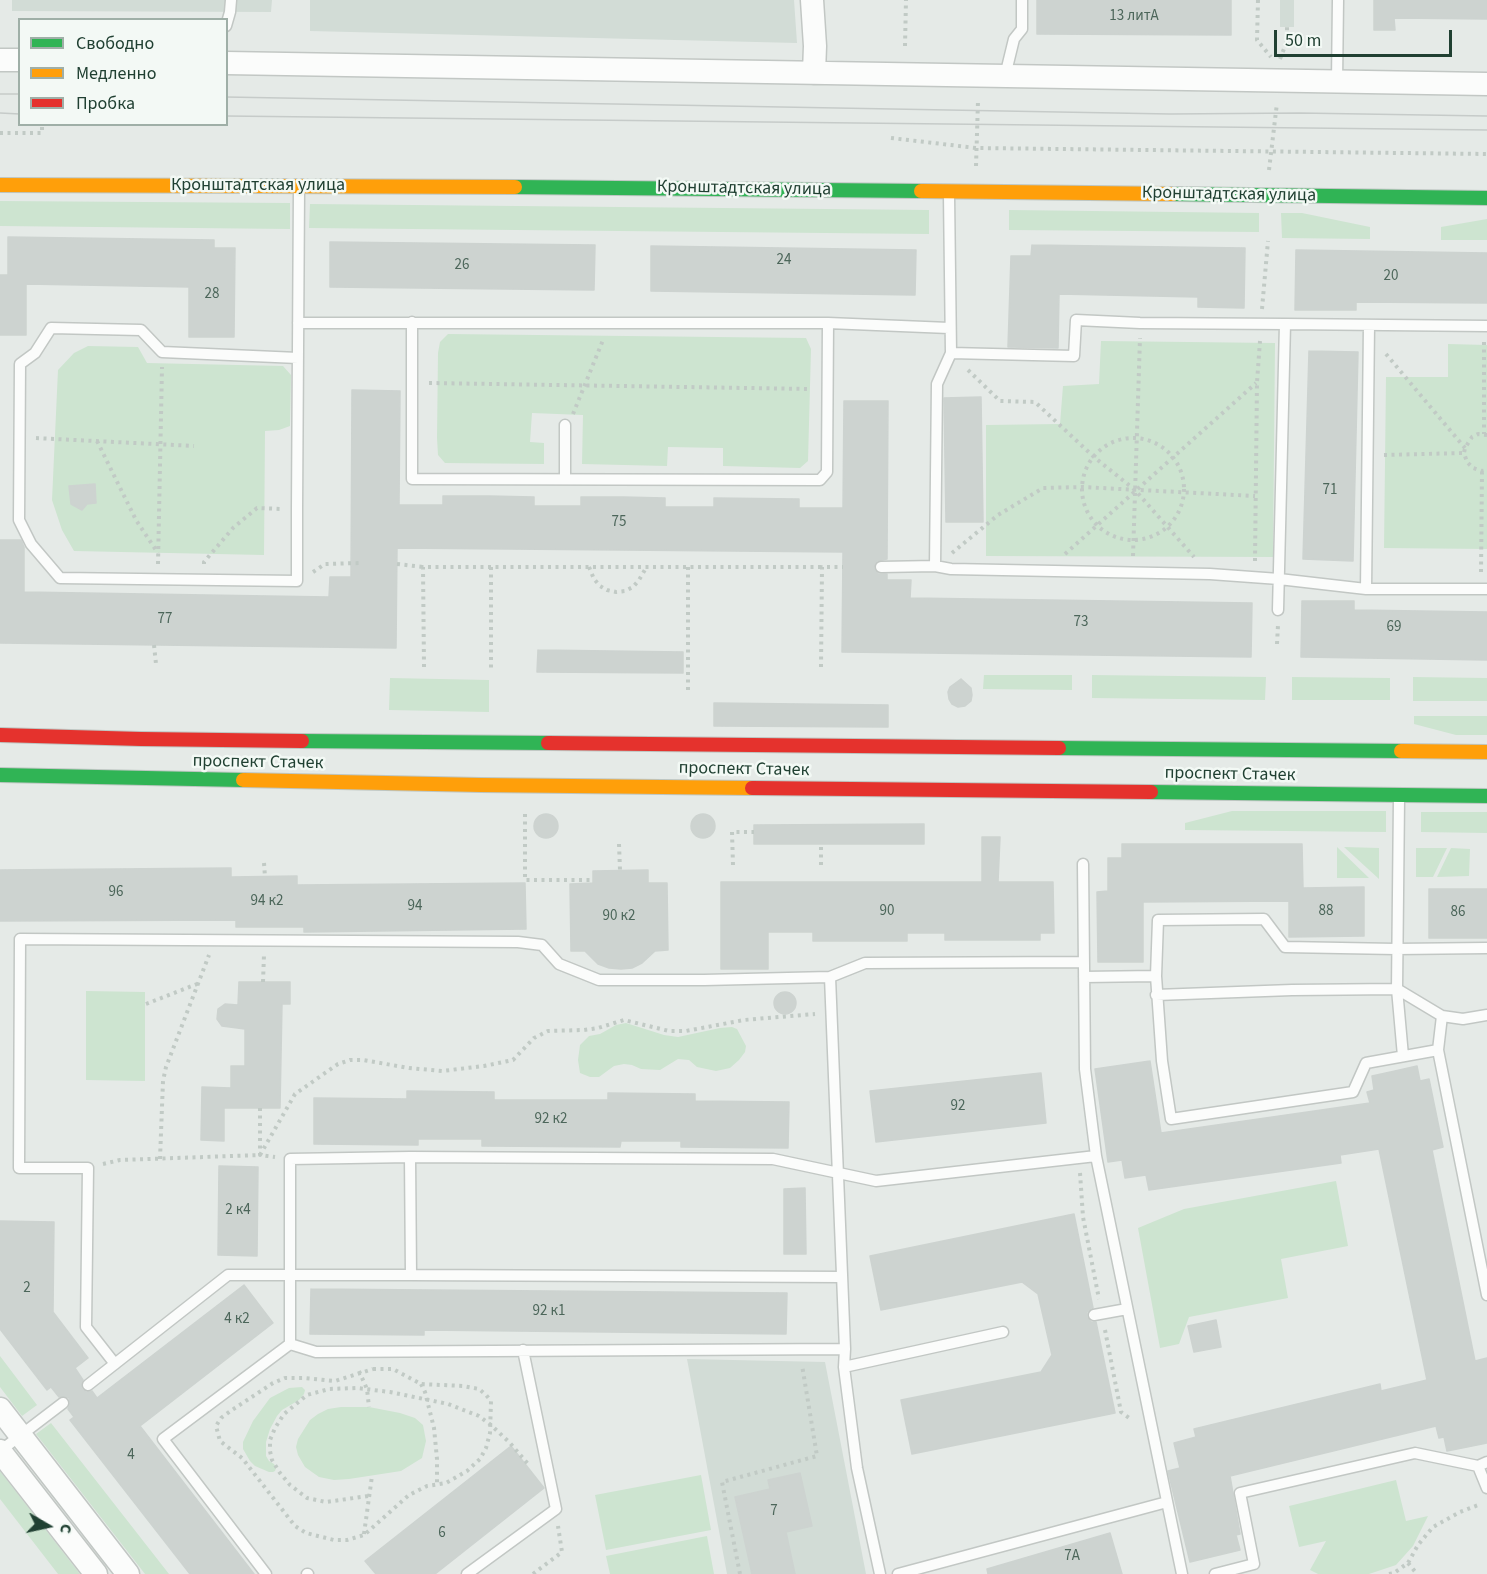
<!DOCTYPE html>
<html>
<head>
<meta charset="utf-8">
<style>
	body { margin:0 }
	#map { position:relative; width:1487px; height:1574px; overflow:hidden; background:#e5eae7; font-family:"Source Sans 3",sans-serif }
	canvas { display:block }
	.legend { position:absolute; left:18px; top:18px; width:210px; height:108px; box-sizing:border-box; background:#f3f9f5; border:2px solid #9fafa7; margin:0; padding:8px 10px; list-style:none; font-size:18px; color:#204032 }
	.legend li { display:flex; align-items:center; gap:12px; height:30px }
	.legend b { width:30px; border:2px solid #9fafa7 }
	.north { position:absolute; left:18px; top:1496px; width:60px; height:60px; -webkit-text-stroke:4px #f3f9f5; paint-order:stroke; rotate:99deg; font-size:16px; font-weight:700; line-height:24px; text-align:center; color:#204032 }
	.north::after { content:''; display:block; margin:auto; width:21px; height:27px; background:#204032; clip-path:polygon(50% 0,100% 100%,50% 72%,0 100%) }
	.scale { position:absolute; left:1274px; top:30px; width:178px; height:27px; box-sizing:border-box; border:3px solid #204032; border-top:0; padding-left:8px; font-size:18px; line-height:21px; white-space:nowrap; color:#204032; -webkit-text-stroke:4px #f3f9f5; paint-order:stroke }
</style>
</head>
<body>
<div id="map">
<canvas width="1487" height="1574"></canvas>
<ul class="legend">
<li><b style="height:8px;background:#30b455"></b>Свободно</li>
<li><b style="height:8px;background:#ff9f0a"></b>Медленно</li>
<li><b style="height:8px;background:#e5322d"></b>Пробка</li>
</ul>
<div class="north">С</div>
<div class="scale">50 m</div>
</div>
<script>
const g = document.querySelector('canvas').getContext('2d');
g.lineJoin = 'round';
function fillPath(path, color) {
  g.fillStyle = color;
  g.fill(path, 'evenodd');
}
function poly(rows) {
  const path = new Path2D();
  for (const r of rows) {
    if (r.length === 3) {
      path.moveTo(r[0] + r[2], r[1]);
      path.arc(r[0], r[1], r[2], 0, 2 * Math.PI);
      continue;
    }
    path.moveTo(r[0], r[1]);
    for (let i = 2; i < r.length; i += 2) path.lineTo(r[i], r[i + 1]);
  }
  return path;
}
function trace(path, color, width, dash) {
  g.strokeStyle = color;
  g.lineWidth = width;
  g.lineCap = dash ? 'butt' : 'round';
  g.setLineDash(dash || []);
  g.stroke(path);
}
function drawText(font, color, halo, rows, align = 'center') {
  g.font = font + ' "Source Sans 3",sans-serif';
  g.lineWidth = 5;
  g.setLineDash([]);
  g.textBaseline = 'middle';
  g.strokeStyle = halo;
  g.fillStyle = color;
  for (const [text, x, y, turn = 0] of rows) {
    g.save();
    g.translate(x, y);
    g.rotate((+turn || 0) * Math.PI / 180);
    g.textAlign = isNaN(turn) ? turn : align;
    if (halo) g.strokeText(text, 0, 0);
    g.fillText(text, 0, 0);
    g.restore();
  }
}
const built = poly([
	[12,0,272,0,271,12,12,11],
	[310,0,794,0,797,43,310,31],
	[1280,0,1294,0,1294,27,1280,27],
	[687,1359,825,1362,866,1574,727,1574]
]);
const green = poly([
	[0,201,290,203,290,229,0,226],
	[310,204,929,210,929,234,309,228],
	[1009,210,1259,213,1259,232,1009,230],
	[1281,213,1302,213,1370,227,1370,239,1282,238],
	[1487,219,1487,240,1441,240,1441,227],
	[448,334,806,338,811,349,808,461,800,468,723,466,723,448,668,447,667,466,582,464,583,415,532,413,530,442,544,443,544,464,445,463,438,455,437,438,438,353,440,342],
	[1101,341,1275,343,1273,557,986,556,986,425,1060,424,1063,386,1099,384],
	[1448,344,1487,345,1487,549,1384,548,1386,377,1448,377],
	[88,346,138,347,147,363,283,366,291,375,290,426,279,430,265,431,264,555,74,551,62,530,52,500,58,370,74,353],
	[984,675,1072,675,1072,690,983,689],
	[1092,675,1266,677,1265,700,1092,698],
	[1292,677,1390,678,1390,700,1292,700],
	[1413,677,1487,678,1487,701,1413,701],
	[390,678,489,680,489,712,389,710],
	[1414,716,1487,716,1487,735,1456,735,1414,724],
	[1232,811,1386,811,1386,832,1185,830,1185,823],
	[1421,812,1487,812,1487,833,1421,832],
	[1337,847,1369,878,1337,878],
	[1344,847,1379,848,1379,879],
	[1416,848,1447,848,1433,877,1416,877],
	[1451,848,1470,849,1469,876,1437,877],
	[86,991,145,992,145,1081,86,1080],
	[626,1023,664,1035,678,1037,720,1028,732,1027,737,1029,746,1046,745,1052,739,1060,730,1068,716,1071,697,1067,689,1060,678,1059,660,1070,641,1069,632,1065,624,1064,614,1066,599,1077,590,1077,580,1073,578,1060,580,1045,589,1036,600,1034,616,1025],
	[1336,1181,1348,1246,1281,1259,1288,1298,1189,1317,1179,1344,1160,1348,1138,1228,1184,1209],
	[0,1356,37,1405,22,1416,0,1387],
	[302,1387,305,1390,304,1394,299,1400,282,1410,277,1416,270,1429,266,1442,266,1456,269,1461,274,1464,276,1468,275,1471,273,1472,269,1472,255,1466,250,1461,243,1449,243,1442,253,1421,270,1398,289,1388],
	[341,1407,369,1407,400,1413,415,1418,423,1425,426,1441,422,1458,401,1471,349,1479,334,1480,319,1477,305,1467,298,1455,296,1447,298,1439,310,1420,318,1414,328,1409],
	[51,1423,169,1574,145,1574,36,1434],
	[0,1471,80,1574,58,1574,0,1499],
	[701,1475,711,1530,606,1550,595,1495],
	[1396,1480,1406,1521,1428,1516,1413,1546,1396,1565,1369,1574,1318,1574,1310,1570,1326,1541,1299,1547,1289,1506],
	[707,1536,714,1574,610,1574,606,1556]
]);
const building = poly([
	[1037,0,1231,0,1231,35,1037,34,1037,0],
	[1374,0,1487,0,1487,19,1394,18,1395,30,1374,30,1374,0],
	[8,237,214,240,214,248,235,248,234,337,189,337,189,287,26,284,26,335,0,335,0,275,8,275,8,237],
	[330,242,595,245,594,290,330,287,330,242],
	[1032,245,1245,248,1244,308,1198,307,1198,297,1059,294,1058,348,1008,347,1011,256,1031,256,1032,245],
	[651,246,916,250,915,295,651,291,651,246],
	[1296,250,1487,253,1487,303,1356,302,1356,310,1295,310,1296,250],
	[1309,351,1358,352,1353,561,1303,559,1309,351],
	[352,390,400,391,399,505,443,505,443,496,489,496,534,497,534,506,581,506,581,497,623,497,665,498,665,507,714,507,714,498,799,499,799,508,843,508,844,401,888,401,887,559,877,561,874,568,878,574,887,574,887,580,911,580,910,598,1252,603,1251,657,842,652,843,552,397,548,396,648,0,643,0,540,21,540,24,547,24,592,329,597,330,577,351,577,352,390],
	[981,397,983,522,946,522,944,398,981,397],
	[95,484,96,503,87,504,82,510,71,504,69,486,95,484],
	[1302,601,1354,601,1354,610,1487,612,1487,660,1301,657,1302,601],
	[538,650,683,652,683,673,537,672,538,650],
	[961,679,971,688,972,695,971,701,965,706,958,707,952,704,949,699,948,692,950,687,961,679],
	[714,703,888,705,888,727,714,726,714,703],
	[703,826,12],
	[546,826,12],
	[924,824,924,844,754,844,754,825,924,824],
	[982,837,1000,837,998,882,1053,882,1054,933,1040,933,1040,940,945,940,945,933,907,933,907,941,813,941,813,932,768,932,768,969,721,969,721,882,982,882,982,837],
	[1122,844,1302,844,1303,888,1364,887,1364,936,1289,937,1289,901,1143,902,1143,962,1098,962,1097,892,1108,891,1108,858,1122,858,1122,844],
	[231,868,231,877,297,876,297,885,525,883,526,929,304,932,304,927,236,927,236,920,0,921,0,870,231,868],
	[648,870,648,883,667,883,668,950,655,951,642,963,632,968,621,969,609,968,598,964,585,951,571,951,570,884,593,883,593,871,648,870],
	[1429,889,1487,889,1487,938,1429,938,1429,889],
	[239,982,290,982,290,1004,282,1004,280,1108,224,1108,224,1141,201,1140,202,1087,231,1088,231,1066,245,1066,245,1029,222,1026,217,1019,218,1009,225,1004,238,1005,239,982],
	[785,1003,11],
	[1150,1061,1161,1133,1370,1103,1367,1092,1374,1090,1372,1076,1395,1071,1417,1066,1420,1081,1429,1079,1443,1147,1432,1150,1475,1361,1487,1358,1487,1443,1447,1451,1444,1437,1439,1438,1436,1426,1230,1476,1240,1534,1236,1535,1240,1550,1190,1562,1168,1471,1180,1468,1174,1443,1196,1437,1194,1429,1380,1384,1381,1391,1427,1380,1379,1149,1340,1155,1341,1163,1149,1190,1146,1175,1125,1178,1122,1160,1108,1162,1095,1069,1150,1061],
	[1041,1073,1046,1123,876,1142,870,1091,1041,1073],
	[407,1091,494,1092,494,1100,608,1100,608,1093,695,1094,695,1101,789,1102,788,1148,681,1147,681,1141,621,1141,620,1147,482,1146,482,1139,418,1139,418,1145,314,1144,314,1098,407,1099,407,1091],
	[219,1166,258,1167,257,1256,218,1255,219,1166],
	[805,1188,806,1254,784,1254,784,1189,805,1188],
	[1074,1214,1093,1308,1087,1312,1087,1317,1091,1322,1096,1322,1115,1413,912,1454,901,1400,1041,1372,1052,1355,1038,1294,1022,1282,881,1310,870,1256,1074,1214],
	[0,1221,54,1222,53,1312,88,1358,75,1368,83,1380,81,1385,82,1389,86,1392,92,1391,97,1398,244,1285,273,1323,140,1426,254,1574,190,1574,70,1420,74,1417,68,1409,70,1403,69,1398,63,1396,59,1397,51,1387,47,1390,0,1329,0,1221],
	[311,1289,787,1293,786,1334,424,1330,424,1335,310,1334,311,1289],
	[1216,1320,1221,1347,1194,1352,1188,1326,1216,1320],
	[511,1446,544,1488,435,1574,376,1574,365,1561,511,1446],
	[800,1473,812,1526,786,1532,795,1574,752,1574,735,1497,770,1489,768,1480,800,1473],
	[1110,1533,1122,1574,988,1574,987,1569,1110,1533]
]);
const path = poly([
	[1258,0,1257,40,1271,57],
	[905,46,906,0],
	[1280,59,1287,41,1287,27],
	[0,133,42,133,42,124],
	[891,138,976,148,1487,154],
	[976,166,978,101],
	[1269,170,1277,103],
	[1262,309,1268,241],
	[1484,342,1484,434],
	[1386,354,1465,448],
	[968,370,1000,401,1035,402,1094,457,1135,490,1194,557],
	[429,383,811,389],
	[573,414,603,340],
	[1487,435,1478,434,1472,437,1465,448,1464,453,1467,462,1473,468,1482,471,1487,470],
	[36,438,194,446],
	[1133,489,51],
	[97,441,136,520,158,553],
	[1384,455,1464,453],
	[952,553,998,515,1043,488,1082,487,1255,496],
	[1065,554,1256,383],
	[1133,556,1140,338],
	[1255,561,1257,382,1260,341],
	[158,564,162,367],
	[204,564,204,562,233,528,257,508,282,509],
	[397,564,423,567],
	[491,567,491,668],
	[589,567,594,579,600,586,607,590,616,592,625,591,633,587,639,580,646,568],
	[313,572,325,564,360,563],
	[1481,572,1482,471],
	[1277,644,1278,625],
	[154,645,156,664],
	[424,667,423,567,822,567],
	[821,667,822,567,843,567],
	[688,690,688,567],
	[525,814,525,880,593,880],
	[619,844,620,870],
	[264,863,265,877],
	[733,865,732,832,754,832],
	[821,865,821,844],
	[263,982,264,955],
	[146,1004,197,984],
	[260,1108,260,1155,275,1157],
	[160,1159,163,1081,166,1067,209,955],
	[103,1164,120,1160,260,1155,295,1094,338,1064,350,1060,363,1060,409,1068,442,1071,484,1066,513,1060,534,1038,548,1031,584,1030,598,1028,624,1020,669,1031,686,1031,744,1020,815,1014],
	[1080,1173,1083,1217,1099,1299],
	[1105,1330,1121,1412,1132,1420],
	[373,1369,393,1369,421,1384,463,1386,479,1389,486,1395,491,1401,490,1433,486,1448,480,1459,467,1471,446,1483,427,1486,409,1495,364,1535,347,1540,334,1540,306,1533,295,1526,242,1458,220,1441,216,1426,221,1418,232,1410,273,1383,285,1378,305,1378,335,1381,373,1369],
	[359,1371,367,1389,369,1407],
	[421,1384,425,1392,434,1428,437,1459,437,1485],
	[368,1496,326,1502,307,1498,290,1485,280,1473,272,1460,270,1451,270,1440,275,1428,284,1414,307,1395,329,1389,357,1388,390,1392,448,1404,479,1416,491,1425,510,1443,528,1464],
	[364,1534,372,1476],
	[1408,1563,1417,1574],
	[533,1574,562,1552,558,1526],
	[740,1574,722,1482,817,1456,802,1365],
	[1389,1574,1394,1573,1408,1563,1418,1545,1433,1527,1460,1512,1481,1504]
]);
const lane = poly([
	[226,26,230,12,231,0],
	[1005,76,1014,39,1022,29,1022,0],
	[1337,82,1338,0],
	[412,322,412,479,820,480,827,472,828,323],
	[298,323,828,323,949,328],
	[1285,324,1487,326],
	[1369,325,1366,589,1487,589],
	[951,353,1074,356,1076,320,1140,323,1285,324,1278,610],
	[298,358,162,352,141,330,51,328,35,353,20,364,19,520,31,544,60,578,297,581,297,509,299,189],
	[565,479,565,425],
	[935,566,937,384,951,353,949,195],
	[881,567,935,566,951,569,1210,574,1279,579,1366,589],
	[1399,799,1397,989,1403,1056],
	[1156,976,1162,1061,1171,1119,1353,1092,1366,1063,1438,1050],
	[1084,977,1156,976,1158,920,1264,919,1285,947,1396,949,1487,948],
	[1156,995,1292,990,1397,989,1442,1016,1463,1019,1487,1015],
	[1442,1016,1438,1050,1487,1295],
	[1096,1156,1182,1574],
	[410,1157,290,1159,290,1275,411,1275],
	[842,1277,411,1275,410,1157,773,1159,876,1181,1096,1156,1085,1069,1083,864],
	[1094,1315,1127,1309],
	[290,1344,316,1352,845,1349],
	[115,1364,86,1327,88,1168,19,1168,20,939,518,942,542,945,559,964,599,980,704,980,830,977],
	[844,1367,1003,1332],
	[88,1385,228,1275,290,1275,290,1344,163,1439,266,1574],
	[0,1451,63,1403],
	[1487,1462,1478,1466,1487,1488],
	[307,1574,308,1574],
	[467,1574,556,1509,523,1350],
	[880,1574,857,1468,844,1367,845,1349,830,977,865,963,1084,962],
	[898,1574,1167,1502],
	[1215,1574,1254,1564,1240,1493,1415,1453,1478,1466]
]);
const street = poly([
	[812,0,815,46,814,73],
	[0,60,20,60],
	[226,63,1487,84],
	[0,1409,128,1574],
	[0,1451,96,1574]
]);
const fast = poly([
	[515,187,921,191],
	[1173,194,1487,198],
	[302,741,548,743],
	[1059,748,1401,751],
	[0,775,243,780],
	[1151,792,1487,796]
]);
const slow = poly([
	[0,185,515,187],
	[921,191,1173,194],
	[1401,751,1487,752],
	[243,780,481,785,752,788]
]);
const jam = poly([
	[0,735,141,739,302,741],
	[548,743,1059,748],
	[752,788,1151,792]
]);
const tram = poly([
	[0,94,20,94],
	[226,97,1170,114,1300,113,1487,116],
	[0,113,20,114],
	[226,116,1487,130]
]);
const numberNames = [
	["13 литА",1134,17],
	["24",784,261],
	["26",462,266],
	["20",1391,277],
	["28",212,295],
	["71",1330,491],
	["75",619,523],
	["77",165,620],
	["73",1081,623],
	["69",1394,628],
	["96",116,893],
	["94 к2",267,902],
	["94",415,907],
	["90",887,912],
	["88",1326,912],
	["86",1458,913],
	["90 к2",619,917],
	["92",958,1107],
	["92 к2",551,1120],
	["2 к4",238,1211],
	["2",27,1289],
	["92 к1",549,1312],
	["4 к2",237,1320],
	["4",131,1456],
	["7",774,1512],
	["6",442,1534],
	["7А",1072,1557]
];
const streetNames = [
	["Кронштадтская улица",258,186],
	["Кронштадтская улица",744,189,1],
	["Кронштадтская улица",1229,195,1],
	["проспект Стачек",258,763,1],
	["проспект Стачек",744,770,1],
	["проспект Стачек",1230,775,1]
];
fillPath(built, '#d2dcd6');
fillPath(green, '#cde4d0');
fillPath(building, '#cdd3d0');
trace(building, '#cdd3d0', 1.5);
trace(lane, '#c2c7c4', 13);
trace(street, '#c2c7c4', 25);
trace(fast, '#bec6c2', 16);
trace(slow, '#bec6c2', 16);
trace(jam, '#bec6c2', 16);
trace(path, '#c1cac5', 4, [3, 4.5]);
trace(lane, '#fbfcfb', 10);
trace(street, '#fbfcfb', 22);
trace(fast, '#30b455', 14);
trace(slow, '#ff9f0a', 14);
trace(jam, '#e5322d', 14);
trace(tram, '#c6cbc9', 1.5);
drawText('15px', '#4c665a', null, numberNames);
drawText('18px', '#204032', '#f3f9f5', streetNames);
</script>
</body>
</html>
